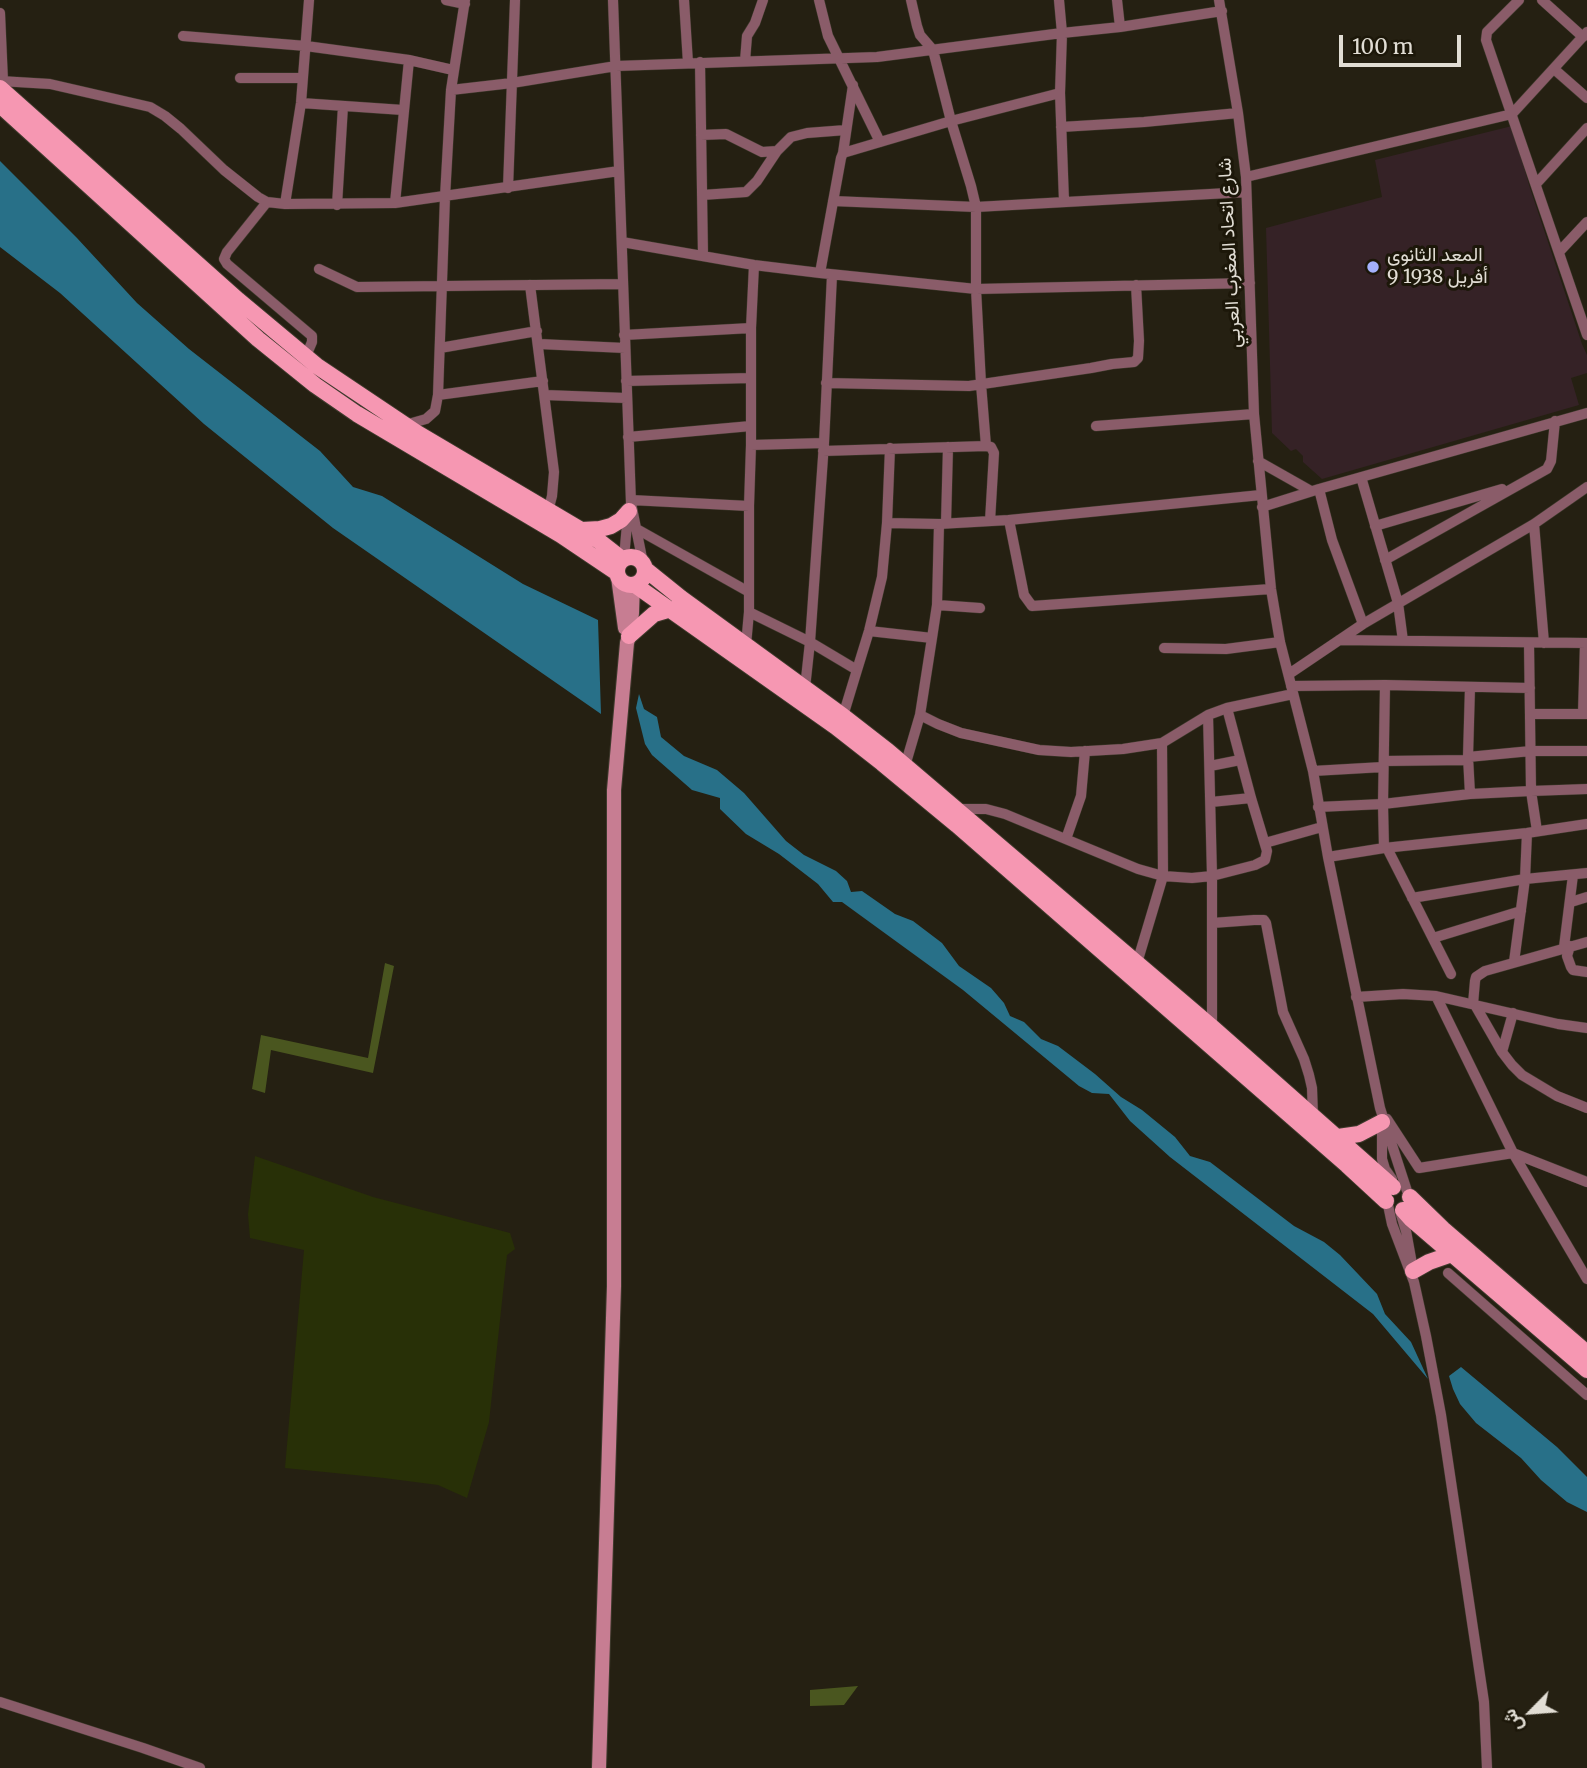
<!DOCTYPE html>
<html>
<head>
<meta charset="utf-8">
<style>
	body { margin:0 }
	#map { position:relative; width:1587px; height:1768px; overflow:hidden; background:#252012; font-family:Merriweather,Vazirmatn,serif }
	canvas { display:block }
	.north { position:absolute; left:1496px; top:1677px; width:70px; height:70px; -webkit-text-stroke:5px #1c1709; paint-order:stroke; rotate:245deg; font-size:19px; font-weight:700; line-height:28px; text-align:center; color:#e1ddd4 }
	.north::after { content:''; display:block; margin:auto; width:24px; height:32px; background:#e1ddd4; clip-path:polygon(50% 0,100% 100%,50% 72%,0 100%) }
	.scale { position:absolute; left:1339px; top:35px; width:122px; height:32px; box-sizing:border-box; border:4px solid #e1ddd4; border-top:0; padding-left:9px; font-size:21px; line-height:24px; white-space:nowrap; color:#e1ddd4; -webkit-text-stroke:5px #1c1709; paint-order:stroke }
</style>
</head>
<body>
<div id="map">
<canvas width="1587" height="1768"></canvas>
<div class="north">ش</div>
<div class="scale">100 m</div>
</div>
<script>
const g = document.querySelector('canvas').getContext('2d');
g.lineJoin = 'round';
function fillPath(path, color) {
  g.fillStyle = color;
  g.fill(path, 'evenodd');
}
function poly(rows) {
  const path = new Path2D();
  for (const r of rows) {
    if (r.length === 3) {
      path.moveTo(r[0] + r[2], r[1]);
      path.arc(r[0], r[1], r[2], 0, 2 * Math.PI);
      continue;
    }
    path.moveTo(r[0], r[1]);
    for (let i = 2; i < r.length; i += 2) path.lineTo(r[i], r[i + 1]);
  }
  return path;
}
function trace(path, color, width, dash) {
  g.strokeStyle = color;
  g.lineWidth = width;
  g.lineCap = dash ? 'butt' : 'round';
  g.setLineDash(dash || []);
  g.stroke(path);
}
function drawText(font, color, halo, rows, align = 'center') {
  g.font = font + ' Merriweather,Vazirmatn,serif';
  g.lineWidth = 6;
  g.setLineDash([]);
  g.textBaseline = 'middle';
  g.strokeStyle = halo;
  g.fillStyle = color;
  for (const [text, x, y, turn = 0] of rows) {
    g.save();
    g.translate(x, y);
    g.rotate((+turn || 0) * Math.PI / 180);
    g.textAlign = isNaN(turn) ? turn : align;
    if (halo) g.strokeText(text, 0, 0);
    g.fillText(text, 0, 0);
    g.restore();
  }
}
const education = poly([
	[1512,126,1530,188,1582,344,1587,355,1587,373,1571,378,1579,405,1322,479,1303,462,1303,456,1296,449,1291,451,1272,433,1266,228,1382,197,1375,160]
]);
const green = poly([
	[255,1156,373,1197,510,1233,515,1249,507,1255,489,1422,467,1498,438,1485,384,1478,285,1468,304,1250,250,1238,248,1214]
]);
const forest = poly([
	[385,963,394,966,373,1073,271,1050,265,1093,252,1089,261,1035,368,1058],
	[858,1686,844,1705,810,1706,810,1690]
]);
const water = poly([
	[0,161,77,238,137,303,189,349,320,451,353,487,382,496,523,584,598,620,601,714,333,528,204,424,60,293,0,247],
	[639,694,644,709,657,717,661,737,684,756,717,770,744,793,786,841,804,855,836,871,847,881,851,892,862,891,895,914,913,921,942,943,959,966,991,988,1004,1003,1010,1016,1024,1022,1041,1039,1058,1046,1095,1074,1121,1097,1142,1110,1175,1137,1190,1156,1210,1162,1294,1226,1324,1242,1340,1255,1377,1294,1385,1314,1411,1342,1428,1379,1373,1314,1170,1157,1130,1121,1109,1094,1092,1093,1079,1086,963,990,842,902,833,902,818,884,779,854,746,834,720,809,720,798,692,790,652,755,645,744,636,708],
	[1461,1367,1557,1447,1587,1477,1587,1512,1567,1502,1541,1480,1521,1458,1476,1423,1460,1404,1453,1389,1449,1376]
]);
const street = poly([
	[446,0,465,4],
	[613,0,631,503,643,563],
	[684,0,688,63],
	[819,0,828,36,880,142],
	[911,0,917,26,920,35,933,50,951,121,971,186,976,207,976,289,981,384,986,446],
	[1059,0,1062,33,1060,93,1064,201],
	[1117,0,1120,27],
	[1219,0,1238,113,1246,177,1254,414,1271,589,1280,642,1313,771,1328,857,1380,1108,1407,1191],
	[1519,0,1487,32,1486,40,1587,335],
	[1542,0,1583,37],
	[0,13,3,81],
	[183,36,306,46,409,60,453,70],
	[745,61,747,36,755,23,763,0],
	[700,62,703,256],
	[1554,69,1587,98],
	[240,78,303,78],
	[0,81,50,84,150,107,165,116,181,129,224,170,258,197,267,202,285,204,395,203,619,171],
	[451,90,512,83,616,66,877,57,1062,33,1120,27,1222,11],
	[301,103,403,110],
	[1061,127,1144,122,1238,113],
	[701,135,726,134,762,152,777,151],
	[843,153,951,121,1060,93],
	[1246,177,1512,114,1587,32],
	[1536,184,1587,128],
	[508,188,515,0],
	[702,195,746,192,757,181,777,151,791,137,807,133,846,130],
	[833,201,976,207,1246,192],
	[267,202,227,252,224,259,227,264,312,336,312,342,306,356],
	[395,203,409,60],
	[285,204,301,103,309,0],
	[337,205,343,106],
	[622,242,754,265,820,273,976,289,1250,283],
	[1559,252,1587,222],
	[319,269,357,287,623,284],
	[820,273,841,158,843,153,853,85],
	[530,285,554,472,552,496,548,511],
	[624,335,751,328],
	[539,344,625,348],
	[440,348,537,331],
	[626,381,751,378],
	[826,383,969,386,1091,368,1112,364,1134,362,1138,358,1139,341,1136,285],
	[438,395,543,381],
	[545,395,626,398],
	[405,425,426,419,435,411,438,395,445,197,451,90,465,0],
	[1096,426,1254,414],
	[628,437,751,426],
	[751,445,824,443],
	[823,451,986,446,991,447,994,453,990,521],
	[1258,461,1311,491],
	[1361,477,1398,603,1403,641],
	[1319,489,1332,540,1363,624],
	[631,500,749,506],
	[1262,507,1319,489,1587,413],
	[1009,520,1024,595,1032,606,1271,589],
	[887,523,939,524,1009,520,1261,495],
	[946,523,948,447],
	[1534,524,1544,643],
	[1375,526,1502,489],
	[635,528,749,592],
	[624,558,628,513],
	[1385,560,1547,469,1551,461,1555,421],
	[937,605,980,608],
	[749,612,810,642,857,670,869,631,882,577,887,523,890,448],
	[869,631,932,638,937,605,939,524],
	[1339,640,1587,643],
	[1529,643,1531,791,1537,831],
	[746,645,749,612,749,506,751,445,751,328,754,265],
	[1164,648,1226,649,1280,642],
	[1289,674,1363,624,1534,524,1587,487],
	[1291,686,1385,685,1530,688],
	[805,688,810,642,824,443,832,275],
	[1530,714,1586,714],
	[1583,714,1585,643],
	[920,715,932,638],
	[1208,715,1212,876,1212,1027],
	[843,716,857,670],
	[1468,757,1531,751,1587,751],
	[1384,761,1468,760],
	[905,766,920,715,938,724,961,733,1039,750,1071,752,1123,749,1162,743],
	[1210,766,1240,760],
	[1313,771,1383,767],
	[1470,794,1468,757,1470,687],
	[1211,802,1251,798],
	[1318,807,1383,804,1470,794,1531,791,1587,789],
	[956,809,986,809,1005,814,1138,869,1163,876,1192,878,1212,876,1255,865,1265,860,1267,851,1251,798,1227,708],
	[1066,839,1081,796,1085,751],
	[1265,843,1322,827],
	[1384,848,1383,804,1385,685],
	[1387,848,1451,974],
	[1328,857,1384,848,1527,833,1587,824],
	[1412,898,1525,879,1587,873],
	[1571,902,1587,897],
	[1212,923,1254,920,1264,920,1266,923,1283,1012,1304,1059,1309,1075,1312,1088,1313,1116],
	[1433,938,1521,911],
	[1570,946,1567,956,1571,967,1573,970,1587,972],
	[1564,947,1573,875],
	[1514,962,1525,879,1527,833],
	[1137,963,1163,876,1162,743,1208,715,1227,708,1293,694],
	[1436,996,1513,1153,1587,1279],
	[1356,997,1403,994,1436,996,1558,1024,1587,1028],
	[1473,1004,1475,981,1476,977,1485,971,1587,942],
	[1475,1005,1502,1052,1512,1065,1522,1075,1557,1096,1587,1108],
	[1502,1052,1513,1013],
	[1387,1119,1419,1168,1513,1153,1587,1182],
	[1382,1123,1382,1159,1385,1169,1392,1179],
	[1388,1205,1392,1224,1414,1282,1426,1336,1441,1415,1484,1702,1487,1768],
	[1400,1211,1406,1231,1412,1264],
	[1448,1273,1587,1395],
	[0,1702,143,1748,200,1768]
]);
const secondary = poly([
	[618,577,625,628],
	[599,1768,614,1286,614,790,627,643,629,636,632,613,633,585]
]);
const primary = poly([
	[0,88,238,300,317,366,417,433,581,530,599,541,622,559],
	[0,105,258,339,315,385,357,414,561,535,616,572],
	[582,530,600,529,611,526,621,520,629,511],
	[631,571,14],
	[645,569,681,598,843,716,888,751,1212,1027,1393,1187],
	[635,585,836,727,882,763,957,825,1347,1165,1386,1201],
	[629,636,654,614,671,609],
	[1338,1137,1359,1134,1382,1122],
	[1410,1197,1443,1229,1587,1353],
	[1403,1210,1411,1219,1587,1370],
	[1413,1271,1429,1262,1452,1254]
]);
const markers = [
	[1373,267,7,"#a4b1fc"]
];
const streetNames = [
	["شارع اتحاد المغرب العربي",1230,253,-93]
];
const poiNames = [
	["المعد الثانوي",1387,256],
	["9 أفريل 1938",1387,278]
];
fillPath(education, '#352226');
fillPath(green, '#283007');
fillPath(forest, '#4a561f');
fillPath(water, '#287088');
trace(street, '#3f3a2d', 11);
trace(secondary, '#3f3a2d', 16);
trace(primary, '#3f3a2d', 18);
trace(street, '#8a5c69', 10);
trace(secondary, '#c77d92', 14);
trace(primary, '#f697b2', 16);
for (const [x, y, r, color] of markers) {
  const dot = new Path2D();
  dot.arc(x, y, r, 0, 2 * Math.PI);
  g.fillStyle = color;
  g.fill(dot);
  trace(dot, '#1c1709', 2.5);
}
drawText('19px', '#e1ddd4', '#1c1709', streetNames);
drawText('19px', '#e1ddd4', '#1c1709', poiNames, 'left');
</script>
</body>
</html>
